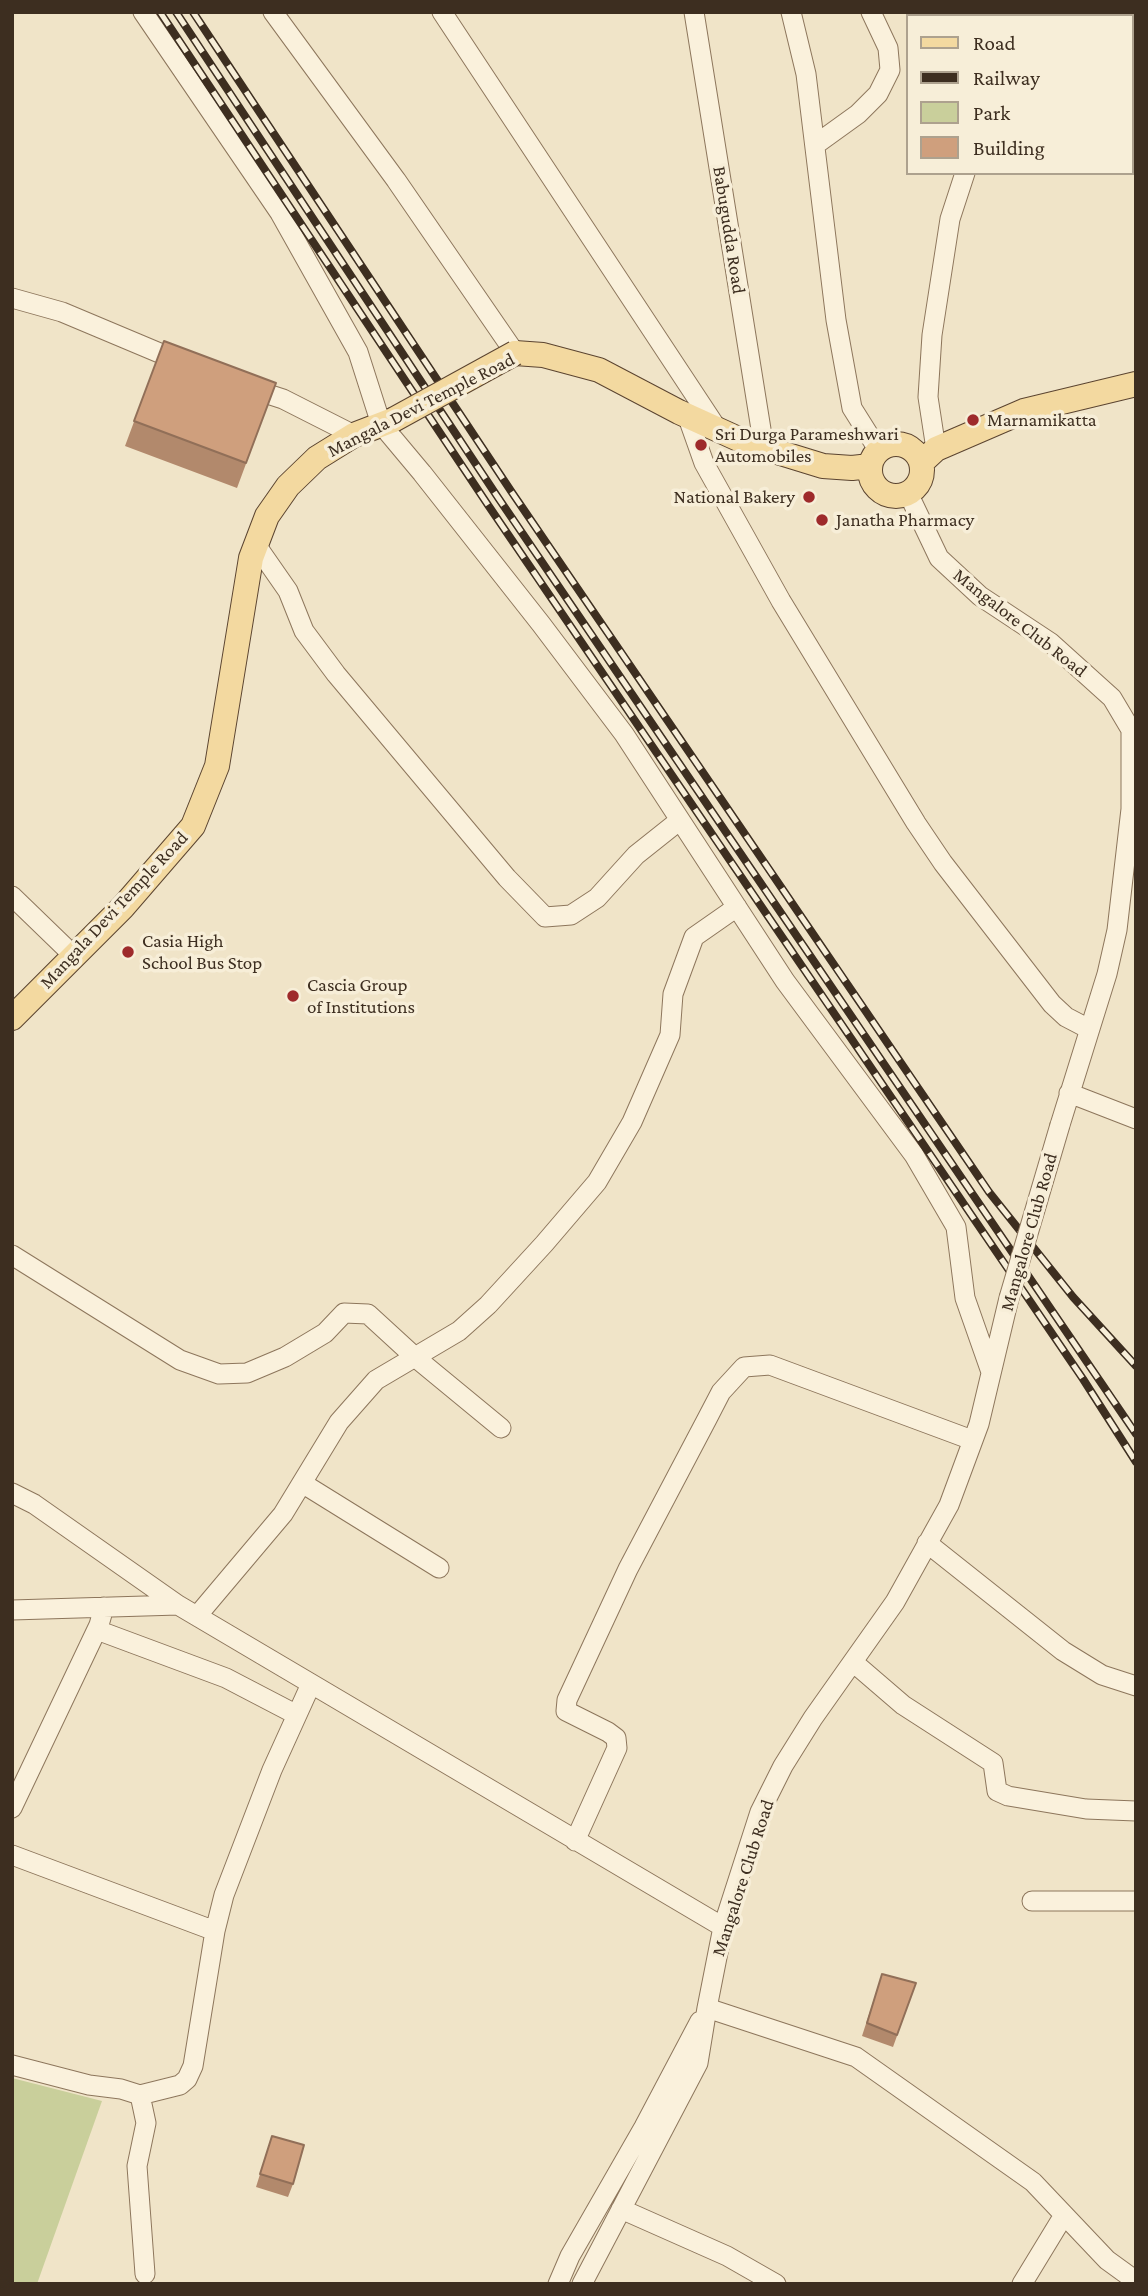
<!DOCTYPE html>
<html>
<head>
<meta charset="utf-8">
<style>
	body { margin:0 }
	#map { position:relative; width:1148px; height:2296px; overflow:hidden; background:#f0e4c8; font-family:"Crimson Pro",serif }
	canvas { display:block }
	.frame { position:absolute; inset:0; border:14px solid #3d2e20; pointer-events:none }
	.legend { position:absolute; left:906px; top:14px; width:228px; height:161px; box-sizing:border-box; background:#f7eed8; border:2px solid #ada18e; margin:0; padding:9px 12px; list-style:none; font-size:21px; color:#3d2e20 }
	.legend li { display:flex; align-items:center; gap:14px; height:35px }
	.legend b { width:35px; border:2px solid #ada18e }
</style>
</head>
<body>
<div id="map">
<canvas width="1148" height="2296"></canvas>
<div class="frame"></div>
<ul class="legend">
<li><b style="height:9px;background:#f3d9a0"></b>Road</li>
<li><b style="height:9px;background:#3d2e20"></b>Railway</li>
<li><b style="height:19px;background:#c9cf9b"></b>Park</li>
<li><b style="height:19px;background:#cf9f7d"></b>Building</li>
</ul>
</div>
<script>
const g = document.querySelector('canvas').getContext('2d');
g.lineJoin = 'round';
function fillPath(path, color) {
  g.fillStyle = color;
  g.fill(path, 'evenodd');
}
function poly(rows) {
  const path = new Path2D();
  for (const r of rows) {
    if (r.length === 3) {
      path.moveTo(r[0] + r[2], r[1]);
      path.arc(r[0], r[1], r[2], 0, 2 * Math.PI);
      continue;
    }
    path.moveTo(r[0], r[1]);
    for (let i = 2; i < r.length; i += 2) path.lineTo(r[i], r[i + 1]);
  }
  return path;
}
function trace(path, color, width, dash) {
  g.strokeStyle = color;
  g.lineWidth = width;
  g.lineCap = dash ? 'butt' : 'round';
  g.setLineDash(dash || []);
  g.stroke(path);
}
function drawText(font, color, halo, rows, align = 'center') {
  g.font = font + ' "Crimson Pro",serif';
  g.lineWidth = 7;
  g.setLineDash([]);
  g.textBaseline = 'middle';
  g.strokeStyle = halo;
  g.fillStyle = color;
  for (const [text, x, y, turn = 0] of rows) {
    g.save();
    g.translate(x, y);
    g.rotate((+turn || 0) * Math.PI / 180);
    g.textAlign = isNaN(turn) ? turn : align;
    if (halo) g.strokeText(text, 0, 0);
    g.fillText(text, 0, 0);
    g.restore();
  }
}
const green = poly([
	[12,2078,102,2101,37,2284,12,2284]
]);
const minor = poly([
	[143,12,280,213,358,352,381,424,422,473,541,624,624,734,785,981,914,1155,956,1227,965,1298,991,1372],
	[273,12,396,180,515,353],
	[442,12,718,430],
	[694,12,764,448],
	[791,12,806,74,836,320,852,408,879,451],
	[1105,12,1107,16],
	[815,145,858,114,878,94,890,70,888,48,871,12],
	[12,298,62,312,181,362],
	[249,388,283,399,354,435],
	[687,415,704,463,781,601,916,823,943,863,1052,1004,1066,1017,1089,1029],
	[936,449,928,397,932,335,950,219,965,173],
	[908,493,939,558,980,596,1051,643,1112,698,1131,730,1131,809,1117,930,1107,974,1060,1125],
	[256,545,288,591,304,631,336,674,507,878,545,917,571,915,597,898,636,855,680,820],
	[12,896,74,956],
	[1069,1093,1136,1119],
	[12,1255,180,1360,219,1374,247,1373,285,1357,325,1333,344,1313,368,1314,416,1358,501,1428],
	[302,1483,439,1568],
	[12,1493,34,1504,178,1605],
	[927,1543,1063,1651,1102,1675,1136,1686],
	[12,1610,178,1605,723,1927],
	[197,1616,283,1514,339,1422,376,1380,459,1331,488,1305,544,1244,597,1182,632,1122,670,1035,673,994,694,937,737,907],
	[97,1630,226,1678,297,1715],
	[853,1662,903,1705,993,1763,997,1791,1008,1796,1086,1809,1136,1811],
	[12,1808,99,1625,104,1607],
	[575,1841,617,1748,616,1738,608,1732,566,1711,567,1700,628,1569,707,1419,721,1392,744,1367,770,1365,972,1440],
	[12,1855,215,1931],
	[1032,1901,1136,1901],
	[707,2008,856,2057,1033,2182,1107,2260,1136,2281],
	[12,2065,89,2085,121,2089,140,2095,146,2123,137,2166,145,2274],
	[140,2095,180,2085,187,2079,193,2066,215,1931,224,1895,272,1770,311,1684],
	[621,2209,727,2256,776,2284],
	[558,2284,570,2256,644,2127,700,2021],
	[582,2284,698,2063,707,2008,723,1927,760,1812,783,1766,813,1718,895,1602,949,1505,979,1424,1009,1298],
	[1022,2284,1064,2215]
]);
const major = poly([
	[515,353,543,355,599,370,679,412,745,442,823,466,852,468,870,466],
	[896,470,26],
	[921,463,936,449,1024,411,1136,384],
	[12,1018,123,907,193,826,217,766,251,558,267,516,288,486,317,458,354,435,393,420]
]);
const rail = poly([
	[160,12,488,505,1083,1379,1136,1462],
	[176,12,499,499,1136,1434],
	[193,12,511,491,989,1192,1073,1297,1136,1366]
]);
const minorBridge = poly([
	[1009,1298,1060,1125]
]);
const majorBridge = poly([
	[393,420,515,353]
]);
const wall = poly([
	[164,341,276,383,237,488,125,446],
	[882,1974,916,1983,893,2047,862,2036],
	[272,2136,293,2184,288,2197,256,2187]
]);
const building = poly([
	[164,341,276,383,246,463,134,421,164,341],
	[882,1974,916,1983,897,2035,867,2023,882,1974],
	[272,2136,304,2145,293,2184,260,2174,272,2136]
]);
const markers = [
	[973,420,7,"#9e2a2b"],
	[701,445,7,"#9e2a2b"],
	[809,497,7,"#9e2a2b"],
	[822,520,7,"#9e2a2b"],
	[128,952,7,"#9e2a2b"],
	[293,996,7,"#9e2a2b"]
];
const streetNames = [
	["Babugudda Road",729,230,81],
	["Mangala Devi Temple Road",421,405,-27],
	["Mangalore Club Road",1020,623,38],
	["Mangala Devi Temple Road",114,910,-47],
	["Mangalore Club Road",1029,1232,-74],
	["Mangalore Club Road",743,1878,-72]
];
const poiNames = [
	["Marnamikatta",987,420],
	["Sri Durga Parameshwari",715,434],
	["Automobiles",715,456],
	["National Bakery",795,497,"right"],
	["Janatha Pharmacy",836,520],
	["Casia High",142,941],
	["School Bus Stop",142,963],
	["Cascia Group",307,985],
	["of Institutions",307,1007]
];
fillPath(green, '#c9cf9b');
trace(minor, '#8d765c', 21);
trace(major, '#5b4430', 26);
trace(minor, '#faf1dc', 19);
trace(major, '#f3d9a0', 24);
trace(rail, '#3d2e20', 8);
trace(rail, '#f7eed8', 5, [16]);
trace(minorBridge, '#8d765c', 21, []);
trace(majorBridge, '#5b4430', 26, []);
trace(minorBridge, '#faf1dc', 19);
trace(majorBridge, '#f3d9a0', 24);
fillPath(wall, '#b2896c');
fillPath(building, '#cf9f7d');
trace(building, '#916f58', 2);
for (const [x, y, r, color] of markers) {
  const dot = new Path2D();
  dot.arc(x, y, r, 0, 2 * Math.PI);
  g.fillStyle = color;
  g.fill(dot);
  trace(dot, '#f7eed8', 2.5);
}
drawText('19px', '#3d2e20', '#f7eed8', streetNames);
drawText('19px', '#3d2e20', '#f7eed8', poiNames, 'left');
</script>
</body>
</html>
